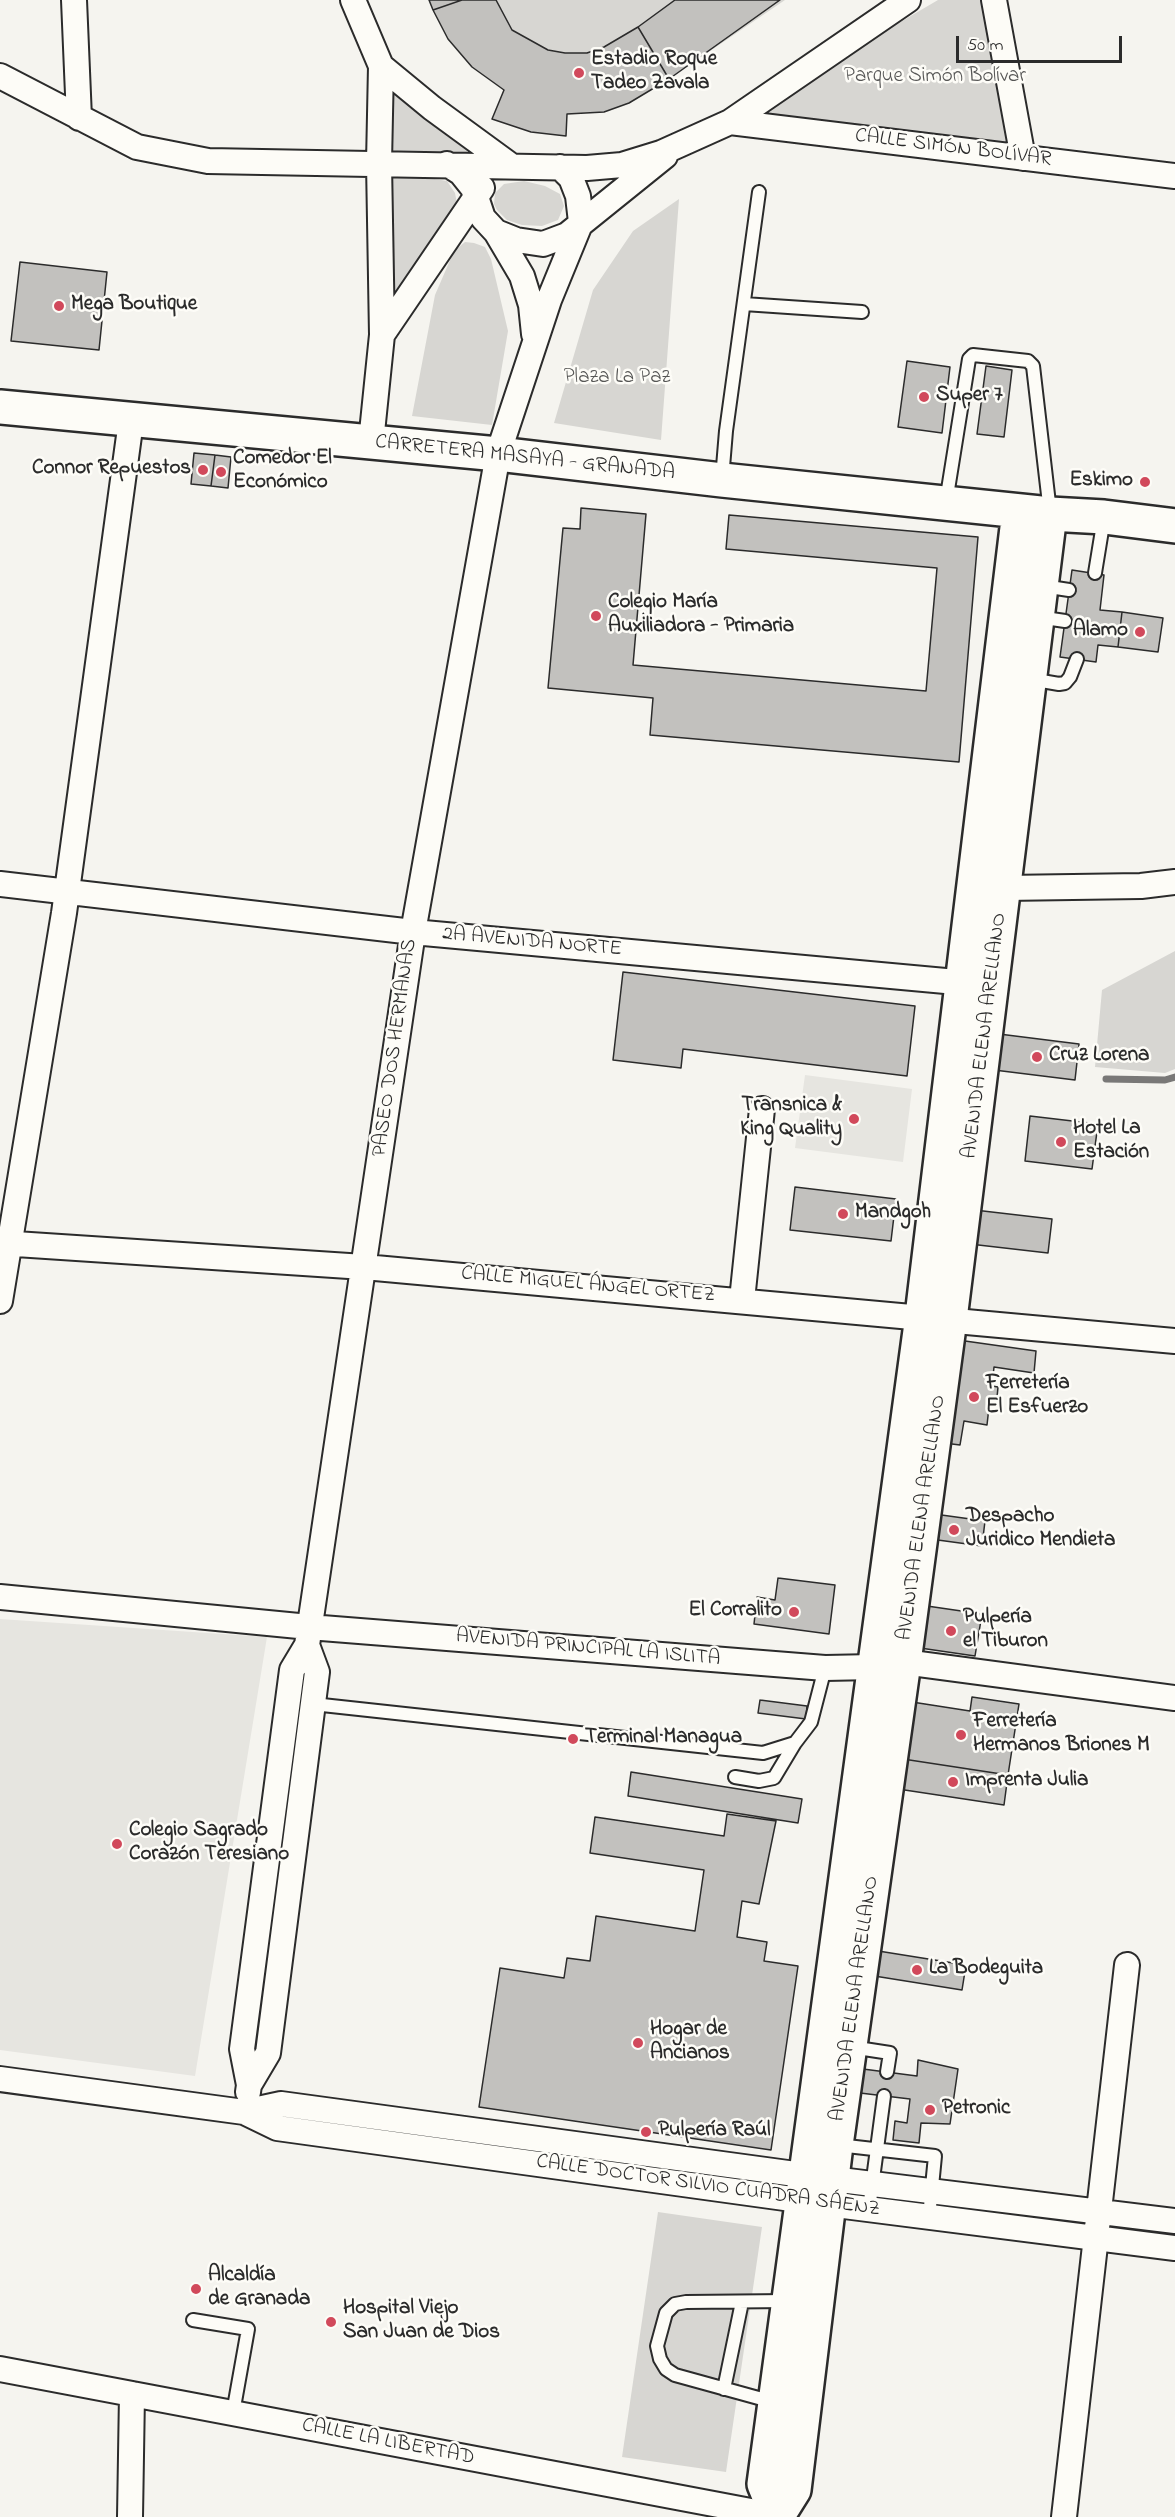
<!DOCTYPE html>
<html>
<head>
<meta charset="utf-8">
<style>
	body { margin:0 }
	#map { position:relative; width:1175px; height:2517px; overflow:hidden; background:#f5f4ef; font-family:"Indie Flower",sans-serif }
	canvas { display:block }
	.scale { position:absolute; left:956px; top:36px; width:166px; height:27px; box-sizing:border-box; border:3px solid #2b2b2b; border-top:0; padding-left:8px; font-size:18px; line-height:21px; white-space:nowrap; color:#2b2b2b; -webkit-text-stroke:4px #fdfcf7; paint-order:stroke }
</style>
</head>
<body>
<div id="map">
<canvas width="1175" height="2517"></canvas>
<div class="scale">50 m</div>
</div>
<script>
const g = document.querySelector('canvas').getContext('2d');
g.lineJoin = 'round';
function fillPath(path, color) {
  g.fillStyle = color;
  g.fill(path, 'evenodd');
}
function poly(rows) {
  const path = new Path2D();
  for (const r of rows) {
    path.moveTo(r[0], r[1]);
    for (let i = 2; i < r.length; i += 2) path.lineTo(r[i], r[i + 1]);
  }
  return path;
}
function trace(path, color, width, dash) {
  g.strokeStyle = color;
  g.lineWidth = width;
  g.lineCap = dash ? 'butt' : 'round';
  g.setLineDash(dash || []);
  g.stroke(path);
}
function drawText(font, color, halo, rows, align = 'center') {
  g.font = font + ' "Indie Flower",sans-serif';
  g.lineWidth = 5;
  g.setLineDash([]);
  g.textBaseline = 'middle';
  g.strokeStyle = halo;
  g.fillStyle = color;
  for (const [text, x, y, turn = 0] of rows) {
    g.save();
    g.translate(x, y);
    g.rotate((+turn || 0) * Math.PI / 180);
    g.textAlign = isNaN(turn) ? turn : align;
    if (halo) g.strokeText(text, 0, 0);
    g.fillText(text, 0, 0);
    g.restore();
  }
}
const built = poly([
	[805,1075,912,1089,903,1162,795,1148],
	[0,1619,267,1637,195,2076,0,2050]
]);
const green = poly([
	[429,0,785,0,669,79,629,103,604,112,567,114,566,136,531,132,492,119,504,90,472,67,448,39],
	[938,0,983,0,1020,154,730,122],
	[384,91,403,98,468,144,467,152,460,158,393,157,385,150],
	[393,177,422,177,447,181,455,193,458,209,395,294,387,195],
	[524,181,545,186,560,194,564,206,558,220,542,226,522,225,507,220,497,210,494,204,495,193,504,184],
	[679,199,661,440,554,423,593,290,633,231],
	[465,242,474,243,485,247,491,259,508,331,492,425,412,416,435,295,454,251],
	[1175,951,1175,1069,1165,1073,1095,1067,1102,990],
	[658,2212,762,2227,726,2472,622,2457]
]);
const stream = poly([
	[1106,1079,1165,1080,1175,1077]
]);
const building = poly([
	[429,0,462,0,433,10,429,0],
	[462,0,496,0,512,30,548,50,565,53,587,53,604,47,638,27,669,79,629,103,604,112,567,114,566,136,531,132,492,119,504,90,472,67,448,39,433,10,462,0],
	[675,0,780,0,669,79,638,27,675,0],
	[20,262,107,272,99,350,11,341,20,262],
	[907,361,950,367,942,433,898,427,907,361],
	[986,366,1012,370,1004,437,977,434,986,366],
	[194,453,215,455,211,486,191,484,194,453],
	[215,455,231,457,228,488,211,486,215,455],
	[581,508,646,514,633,665,926,691,937,568,726,549,729,515,978,537,959,762,650,735,653,698,548,688,563,528,580,529,581,508],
	[1072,570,1104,575,1100,610,1122,612,1118,647,1098,645,1096,662,1060,657,1072,570],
	[1122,612,1163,618,1158,652,1118,647,1122,612],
	[623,972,915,1006,907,1076,683,1049,681,1068,613,1060,623,972],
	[999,1034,1079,1044,1075,1080,994,1070,999,1034],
	[1030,1116,1098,1124,1092,1169,1025,1161,1030,1116],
	[795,1187,896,1199,891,1241,790,1230,795,1187],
	[966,1209,1052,1219,1048,1253,961,1243,966,1209],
	[958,1340,1036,1351,1034,1373,994,1367,992,1386,998,1387,996,1408,989,1407,987,1425,964,1421,960,1445,944,1443,958,1340],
	[927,1513,985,1521,982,1546,923,1538,927,1513],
	[778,1578,835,1585,829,1634,754,1624,757,1597,775,1600,778,1578],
	[927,1606,982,1614,975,1656,920,1648,927,1606],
	[972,1697,1019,1704,1008,1775,903,1759,912,1702,970,1711,972,1697],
	[760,1700,807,1706,806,1719,758,1713,760,1700],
	[903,1759,1008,1775,1004,1805,898,1789,903,1759],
	[631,1772,802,1799,798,1823,628,1796,631,1772],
	[727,1814,776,1821,759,1904,742,1901,737,1937,767,1942,764,1961,798,1966,771,2150,479,2107,500,1968,564,1978,567,1958,590,1961,596,1916,695,1931,704,1870,590,1853,595,1817,724,1836,727,1814],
	[872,1950,966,1965,962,1990,868,1975,872,1950],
	[918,2060,958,2069,950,2124,921,2123,919,2143,893,2140,895,2121,907,2123,910,2099,860,2093,863,2069,917,2076,918,2060]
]);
const service = poly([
	[744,304,862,312],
	[722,479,726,431,759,192],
	[946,502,969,359,973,355,1028,361,1033,366,1050,512],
	[1095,573,1104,518],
	[1043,586,1069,590],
	[1038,617,1065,621],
	[1030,679,1059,684,1065,683,1070,677,1077,659],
	[313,1704,763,1753,795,1743],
	[735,1777,759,1781,774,1778,795,1743,811,1722,825,1668],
	[851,2047,890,2053,887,2072],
	[838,2145,935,2156,929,2217],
	[869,2209,884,2096],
	[193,2320,248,2329,233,2413],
	[724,2389,742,2302],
	[773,2402,675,2375,666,2369,660,2359,657,2346,666,2313,675,2304,686,2302,788,2301]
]);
const minor = poly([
	[74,0,79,118],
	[353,0,381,66,379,163,382,335,371,442],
	[994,0,1023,158],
	[381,66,432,108,510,165],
	[0,76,137,147,208,161,587,168,622,165,661,153,730,122,908,0],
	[730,122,1175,176],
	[447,164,461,173,473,188,483,218,496,232,516,240,543,244,567,235,665,156],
	[496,232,522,276,531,305,534,334],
	[382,335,482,188],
	[0,884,413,932,978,984],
	[1005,888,1141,886,1175,882],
	[0,1243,364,1267,1175,1341],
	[742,1300,762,1109],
	[0,1301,64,913,131,421],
	[0,1597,309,1627,825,1668,874,1667,904,1662,1175,1698],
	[0,2079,244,2112,277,2128,828,2204,1175,2248],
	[249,2085,242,2049,292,1670,307,1645,413,932,498,454,549,300,581,222,578,196,571,178,560,167],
	[248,2092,249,2085,268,2053,317,1672,307,1645],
	[244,2112,281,2104,832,2179,1175,2221],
	[0,2369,777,2516],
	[130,2517,132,2394],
	[1064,2517,1127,1965]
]);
const secondary = poly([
	[1050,514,1104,517,1175,526]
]);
const trunk = poly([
	[0,407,498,454,722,480,1050,514,950,1319,904,1662,836,2145,794,2490,777,2517],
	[777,2516,764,2484,922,1316,1019,511]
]);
const markers = [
	[579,73,6,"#d1495b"],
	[59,306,6,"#d1495b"],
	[924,397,6,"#d1495b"],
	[203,470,6,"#d1495b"],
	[221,472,6,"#d1495b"],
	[1145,482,6,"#d1495b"],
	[596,616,6,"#d1495b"],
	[1140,632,6,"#d1495b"],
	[1037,1057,6,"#d1495b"],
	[854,1119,6,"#d1495b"],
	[1061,1142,6,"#d1495b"],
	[843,1214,6,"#d1495b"],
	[974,1397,6,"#d1495b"],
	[954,1530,6,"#d1495b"],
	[794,1612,6,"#d1495b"],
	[951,1631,6,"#d1495b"],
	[961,1735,6,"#d1495b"],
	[573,1739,6,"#d1495b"],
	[953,1782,6,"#d1495b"],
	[117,1844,6,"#d1495b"],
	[917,1970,6,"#d1495b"],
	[638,2043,6,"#d1495b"],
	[930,2110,6,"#d1495b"],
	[646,2132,6,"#d1495b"],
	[196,2289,6,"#d1495b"],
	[331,2322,6,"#d1495b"]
];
const poiNames = [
	["Estadio Roque",591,61],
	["Tadeo Zavala",591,85],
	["Mega Boutique",71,306],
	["Super 7",936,397],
	["Comedor El",233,460],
	["Económico",233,484],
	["Connor Repuestos",191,470,"right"],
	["Eskimo",1133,482,"right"],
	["Colegio María",608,604],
	["Auxiliadora - Primaria",608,628],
	["Alamo",1128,632,"right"],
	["Cruz Lorena",1049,1057],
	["Transnica &",842,1107,"right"],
	["King Quality",842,1131,"right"],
	["Hotel La",1073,1130],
	["Estación",1073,1154],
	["Mandgoh",855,1214],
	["Ferretería",986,1385],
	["El Esfuerzo",986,1409],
	["Despacho",966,1518],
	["Juridico Mendieta",966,1542],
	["El Corralito",782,1612,"right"],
	["Pulpería",963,1619],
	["el Tiburon",963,1643],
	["Ferretería",973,1723],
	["Hermanos Briones M",973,1747],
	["Terminal Managua",585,1739],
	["Imprenta Julia",965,1782],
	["Colegio Sagrado",129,1832],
	["Corazón Teresiano",129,1856],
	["La Bodeguita",929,1970],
	["Hogar de",650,2031],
	["Ancianos",650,2055],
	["Petronic",942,2110],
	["Pulpería Raúl",658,2132],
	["Alcaldía",208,2277],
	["de Granada",208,2301],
	["Hospital Viejo",343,2310],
	["San Juan de Dios",343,2334]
];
const parkNames = [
	["Parque Simón Bolívar",935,78],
	["Plaza La Paz",617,379]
];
const streetNames = [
	["CALLE SIMÓN BOLÍVAR",953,149,7],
	["CARRETERA MASAYA - GRANADA",525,459,6],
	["2A AVENIDA NORTE",532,943,5],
	["AVENIDA ELENA ARELLANO",986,1036,-83],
	["PASEO DOS HERMANAS",396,1048,-82],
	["CALLE MIGUEL ÁNGEL ORTEZ",588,1286,5],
	["AVENIDA ELENA ARELLANO",923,1518,-82],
	["AVENIDA PRINCIPAL LA ISLITA",588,1649,5],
	["AVENIDA ELENA ARELLANO",856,1999,-82],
	["CALLE DOCTOR SILVIO CUADRA SÁENZ",708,2187,8],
	["CALLE LA LIBERTAD",388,2443,11]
];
fillPath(built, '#e6e5e0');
fillPath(green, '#d7d6d2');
trace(stream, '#797877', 7);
fillPath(building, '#c2c1be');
trace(building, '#2b2b2b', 1.5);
trace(service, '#2b2b2b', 16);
trace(minor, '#2b2b2b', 28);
trace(secondary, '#2b2b2b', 38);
trace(trunk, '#2b2b2b', 38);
trace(service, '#fdfcf7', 12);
trace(minor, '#fdfcf7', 24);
trace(secondary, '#fdfcf7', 33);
trace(trunk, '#fdfcf7', 33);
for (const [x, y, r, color] of markers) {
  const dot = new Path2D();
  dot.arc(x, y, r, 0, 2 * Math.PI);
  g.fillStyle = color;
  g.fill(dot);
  trace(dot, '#fdfcf7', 2);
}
drawText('bold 21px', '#2b2b2b', '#fdfcf7', poiNames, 'left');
drawText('21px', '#565655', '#fdfcf7', parkNames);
drawText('21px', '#2b2b2b', '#fdfcf7', streetNames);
</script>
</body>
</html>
